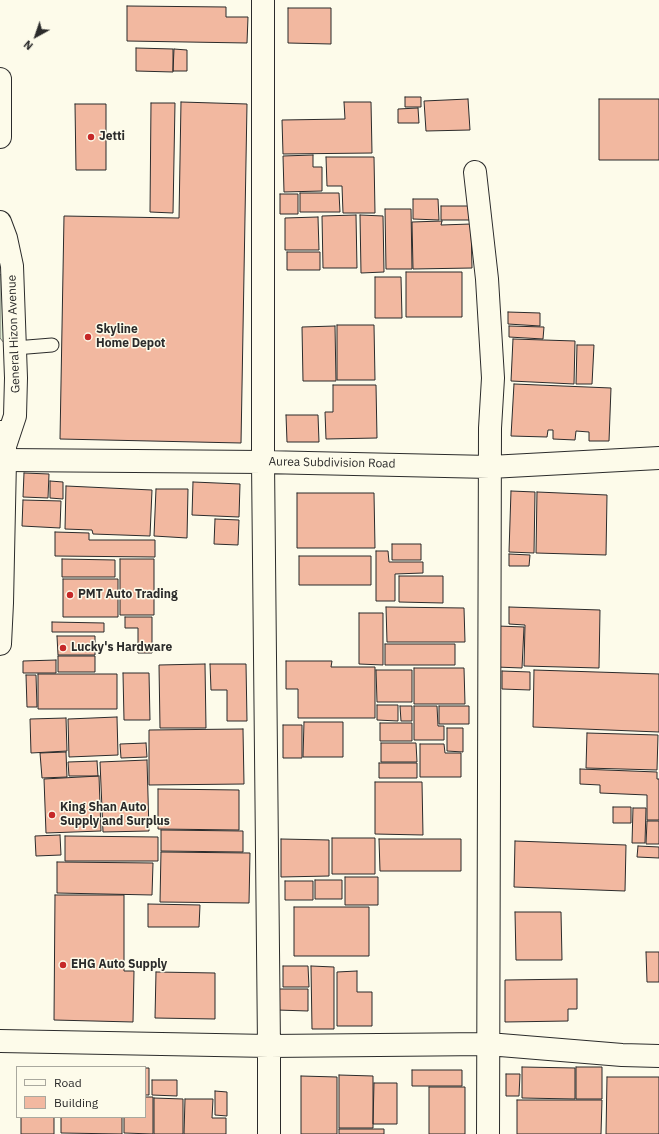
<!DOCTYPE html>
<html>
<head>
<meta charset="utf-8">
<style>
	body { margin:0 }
	#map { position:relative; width:659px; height:1134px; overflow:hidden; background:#fdfbea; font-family:"IBM Plex Sans",sans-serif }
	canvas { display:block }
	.legend { position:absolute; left:16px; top:1066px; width:130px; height:52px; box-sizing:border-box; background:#fdfbea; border:1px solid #a9a89e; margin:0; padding:5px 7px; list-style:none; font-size:12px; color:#2b2b2b }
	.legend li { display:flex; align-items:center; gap:8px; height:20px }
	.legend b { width:20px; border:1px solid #a9a89e }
	.north { position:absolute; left:16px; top:16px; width:40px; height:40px; -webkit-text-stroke:3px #fdfbea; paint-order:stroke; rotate:220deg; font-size:11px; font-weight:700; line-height:16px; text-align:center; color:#2b2b2b }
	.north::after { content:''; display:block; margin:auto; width:14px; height:18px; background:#2b2b2b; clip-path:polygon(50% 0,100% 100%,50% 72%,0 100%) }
</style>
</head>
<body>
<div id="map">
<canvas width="659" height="1134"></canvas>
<ul class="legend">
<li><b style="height:5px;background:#fdfbea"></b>Road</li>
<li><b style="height:11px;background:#f2b8a0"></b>Building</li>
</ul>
<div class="north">N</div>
</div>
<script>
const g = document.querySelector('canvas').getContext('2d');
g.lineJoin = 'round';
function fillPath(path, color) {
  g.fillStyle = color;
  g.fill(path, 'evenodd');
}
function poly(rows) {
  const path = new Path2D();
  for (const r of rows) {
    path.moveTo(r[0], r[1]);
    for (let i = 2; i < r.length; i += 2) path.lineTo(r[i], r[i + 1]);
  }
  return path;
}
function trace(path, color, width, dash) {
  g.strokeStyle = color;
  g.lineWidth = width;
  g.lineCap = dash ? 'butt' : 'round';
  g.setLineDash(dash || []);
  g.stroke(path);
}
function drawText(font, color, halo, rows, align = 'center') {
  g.font = font + ' "IBM Plex Sans",sans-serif';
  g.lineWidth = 3;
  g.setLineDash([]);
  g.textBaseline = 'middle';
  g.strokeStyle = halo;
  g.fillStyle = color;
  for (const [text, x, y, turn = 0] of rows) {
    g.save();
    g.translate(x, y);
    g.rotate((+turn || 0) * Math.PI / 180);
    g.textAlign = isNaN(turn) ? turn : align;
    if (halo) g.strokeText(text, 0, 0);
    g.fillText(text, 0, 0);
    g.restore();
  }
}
const green = poly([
	[6,271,4,343,0,338,0,275,6,271]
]);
const building = poly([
	[127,6,226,7,226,17,248,17,247,43,127,41,127,6],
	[288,8,331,8,331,44,288,43,288,8],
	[136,48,173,49,173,72,136,71,136,48],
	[174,49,187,50,187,71,173,71,174,49],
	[405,97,421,97,421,107,405,107,405,97],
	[468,99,470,130,426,131,424,101,468,99],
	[599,99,659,99,659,160,599,160,599,99],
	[181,102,247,104,241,443,60,439,64,216,179,218,181,102],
	[344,102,371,102,372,153,283,154,282,120,345,119,344,102],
	[151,103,175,103,173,213,150,212,151,103],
	[75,104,106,104,106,170,76,170,75,104],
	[418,108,419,123,398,123,398,109,418,108],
	[313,155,313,167,322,167,322,191,284,192,283,156,313,155],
	[326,157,374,157,375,213,343,213,342,186,327,186,326,157],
	[300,193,339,193,340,212,300,212,300,193],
	[280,194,298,194,298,214,280,214,280,194],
	[413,199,438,199,439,220,413,219,413,199],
	[441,206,470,206,470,220,441,220,441,206],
	[385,209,411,209,412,269,386,269,385,209],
	[356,215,357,268,323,268,322,216,356,215],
	[360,215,383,216,384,272,361,273,360,215],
	[318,217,319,250,285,250,285,218,318,217],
	[442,221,441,225,471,224,472,268,413,269,412,222,442,221],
	[287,252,320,252,320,270,287,270,287,252],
	[406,272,462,272,462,317,406,317,406,272],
	[375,277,401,277,402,318,375,318,375,277],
	[508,312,540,313,540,326,508,324,508,312],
	[337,325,374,325,375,380,337,380,337,325],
	[335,326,336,381,303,381,302,327,335,326],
	[509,326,544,327,543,339,509,337,509,326],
	[513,339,575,341,574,384,511,381,513,339],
	[577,345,594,345,592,384,576,384,577,345],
	[514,384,611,388,609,441,589,441,589,432,576,431,575,440,553,439,553,430,548,430,547,437,511,436,514,384],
	[333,385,376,385,377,438,326,439,325,412,333,412,333,385],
	[286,415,318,415,319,442,287,442,286,415],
	[24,473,49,474,48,498,23,497,24,473],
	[50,481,63,482,63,499,50,498,50,481],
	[193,482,240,484,239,517,192,515,193,482],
	[66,486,152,490,150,536,93,534,92,530,65,529,66,486],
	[156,489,188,489,187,538,154,536,156,489],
	[511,491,535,492,534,553,509,552,511,491],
	[537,492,607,495,606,555,536,553,537,492],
	[297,493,374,493,375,548,297,548,297,493],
	[23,500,61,501,60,528,22,526,23,500],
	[215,519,239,520,238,545,214,544,215,519],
	[55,532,89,533,89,540,155,540,155,557,55,556,55,532],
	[392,544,421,544,421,560,392,560,392,544],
	[376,551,388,551,389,562,423,562,423,573,395,574,395,601,376,601,376,551],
	[509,554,530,555,529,566,509,566,509,554],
	[299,556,371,556,371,585,299,585,299,556],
	[62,559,115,560,115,577,62,577,62,559],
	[120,559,154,559,154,615,120,615,120,559],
	[399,576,443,576,443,603,399,602,399,576],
	[63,579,118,579,118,617,63,617,63,579],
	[386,607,464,608,465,642,387,642,386,607],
	[509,607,600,610,599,668,524,666,525,625,509,624,509,607],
	[359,613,383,613,383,665,359,664,359,613],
	[125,617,152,617,152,653,138,653,138,628,125,628,125,617],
	[52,622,104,623,104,632,52,632,52,622],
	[498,626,524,627,522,668,496,667,498,626],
	[57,636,95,636,95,655,58,655,57,636],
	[385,644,455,644,455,665,385,665,385,644],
	[58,656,95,656,95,672,58,672,58,656],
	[56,660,56,673,23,673,23,661,56,660],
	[286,661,332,661,331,667,375,667,375,718,298,718,298,689,286,689,286,661],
	[205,664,206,728,160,728,159,665,205,664],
	[210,664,246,664,247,721,227,721,227,690,211,690,210,664],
	[414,668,464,668,465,704,414,704,414,668],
	[376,670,412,670,412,702,377,702,376,670],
	[534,670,659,674,659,732,533,727,534,670],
	[502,671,530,672,530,690,502,689,502,671],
	[123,673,149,673,150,720,124,720,123,673],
	[38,674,117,674,117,709,38,709,38,674],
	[26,675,36,675,37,707,27,707,26,675],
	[377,705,398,705,398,721,377,720,377,705],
	[400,706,412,706,412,721,401,721,400,706],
	[414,706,437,706,438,726,444,726,444,740,414,740,414,706],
	[439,706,469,706,469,724,439,724,439,706],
	[117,717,118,755,69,757,68,719,117,717],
	[66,718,67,751,31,753,30,719,66,718],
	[304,722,343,722,343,757,303,757,304,722],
	[380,723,412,723,412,741,380,741,380,723],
	[283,725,302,725,302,758,283,758,283,725],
	[447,728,463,728,463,752,447,751,447,728],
	[243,729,244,784,149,785,149,730,243,729],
	[587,733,658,735,657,770,586,768,587,733],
	[146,743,147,757,121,758,120,744,146,743],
	[381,743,416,743,417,762,381,762,381,743],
	[420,744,444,744,445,753,461,753,461,777,420,777,420,744],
	[66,752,67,777,42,778,40,753,66,752],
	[147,760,149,831,103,832,100,762,147,760],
	[97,761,98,776,69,776,68,762,97,761],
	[379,763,417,763,417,778,379,778,379,763],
	[580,769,657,772,657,779,659,779,659,820,647,820,647,795,600,793,600,785,580,784,580,769],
	[99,776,101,831,46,833,44,779,99,776],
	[375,782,422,782,423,835,375,834,375,782],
	[158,789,239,790,239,830,158,829,158,789],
	[613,807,631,807,631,823,613,823,613,807],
	[633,808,646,808,645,843,632,843,633,808],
	[647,821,659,821,659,844,646,844,647,821],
	[161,830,243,831,243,852,161,851,161,830],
	[60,835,61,855,36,856,35,836,60,835],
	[65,836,158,837,158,861,65,861,65,836],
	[332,838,375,838,375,874,332,874,332,838],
	[281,839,329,840,329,876,281,877,281,839],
	[379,839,461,839,461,871,380,871,379,839],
	[515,841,626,845,625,891,514,887,515,841],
	[638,846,659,847,659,858,637,857,638,846],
	[161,852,250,853,249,903,160,902,161,852],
	[57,862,153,863,152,895,57,893,57,862],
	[345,877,378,877,378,905,345,905,345,877],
	[315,880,342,880,342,899,315,899,315,880],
	[285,881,313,881,313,900,285,900,285,881],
	[55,895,124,895,124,971,134,971,133,1022,54,1020,55,895],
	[148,904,200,905,199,927,148,927,148,904],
	[294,907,369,907,369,956,294,956,294,907],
	[515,912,561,912,562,960,516,960,515,912],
	[646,952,659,952,659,982,647,982,646,952],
	[283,966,308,966,309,987,283,987,283,966],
	[311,966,334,967,334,1029,312,1029,311,966],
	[357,971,357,992,372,992,372,1026,337,1026,337,972,357,971],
	[156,972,215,973,215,1019,155,1018,156,972],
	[577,979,577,1009,568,1009,568,1021,505,1022,505,980,577,979],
	[277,989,308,989,308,1011,277,1010,277,989],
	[522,1067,575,1068,575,1099,522,1098,522,1067],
	[576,1067,602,1067,602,1099,576,1099,576,1067],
	[145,1068,149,1068,149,1095,145,1095,145,1068],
	[412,1070,462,1070,462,1086,412,1086,412,1070],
	[506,1074,520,1074,519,1096,506,1096,506,1074],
	[339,1075,373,1076,373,1128,339,1128,339,1075],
	[301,1076,337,1077,337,1134,301,1134,301,1076],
	[607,1077,659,1077,659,1134,606,1134,607,1077],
	[152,1080,177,1080,177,1096,152,1095,152,1080],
	[374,1083,397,1083,397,1124,373,1124,374,1083],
	[429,1087,465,1087,465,1134,429,1134,429,1087],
	[215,1091,227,1092,227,1116,215,1115,215,1091],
	[145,1097,153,1097,153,1134,124,1133,124,1117,145,1117,145,1097],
	[154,1098,183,1099,183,1134,154,1134,154,1098],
	[185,1099,213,1099,212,1118,226,1118,226,1134,184,1134,185,1099],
	[517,1100,602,1100,601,1134,517,1134,517,1100],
	[21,1117,54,1117,54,1134,21,1134,21,1117],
	[61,1117,122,1117,122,1134,61,1133,61,1117],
	[339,1129,384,1129,384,1134,339,1134,339,1129]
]);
const service = poly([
	[15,348,52,345]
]);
const minor = poly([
	[263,0,263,462,269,1046,269,1134],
	[475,172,487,279,493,378,490,428,488,1134],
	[5,460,263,462,490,467,659,458],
	[0,1041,269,1046,488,1044,622,1055,659,1056]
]);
const secondary = poly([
	[0,222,6,238,12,266,16,378,15,416,5,446],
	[0,644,2,603,5,460,5,446,1,432]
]);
const trunk = poly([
	[0,79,0,137]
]);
const markers = [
	[91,137,4,"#c62828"],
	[88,337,4,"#c62828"],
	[70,595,4,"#c62828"],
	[63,648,4,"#c62828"],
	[52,815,4,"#c62828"],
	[63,965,4,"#c62828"]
];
const poiNames = [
	["Jetti",99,137],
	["Skyline",96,330],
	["Home Depot",96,344],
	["PMT Auto Trading",78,595],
	["Lucky's Hardware",71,648],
	["King Shan Auto",60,808],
	["Supply and Surplus",60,822],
	["EHG Auto Supply",71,965]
];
const streetNames = [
	["General Hizon Avenue",14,334,-92],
	["Aurea Subdivision Road",332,463,1]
];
fillPath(green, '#deebd1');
trace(green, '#74746e', 1);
fillPath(building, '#f2b8a0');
trace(building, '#2b2b2b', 1);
trace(service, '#2b2b2b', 15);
trace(minor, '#2b2b2b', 24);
trace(secondary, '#2b2b2b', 24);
trace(trunk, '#2b2b2b', 24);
trace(service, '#fdfbea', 13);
trace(minor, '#fdfbea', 22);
trace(secondary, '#fdfbea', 22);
trace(trunk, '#fdfbea', 22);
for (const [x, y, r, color] of markers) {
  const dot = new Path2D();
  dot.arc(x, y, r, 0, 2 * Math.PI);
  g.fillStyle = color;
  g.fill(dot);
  trace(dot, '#fdfbea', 1.5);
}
drawText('bold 12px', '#2b2b2b', '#fdfbea', poiNames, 'left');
drawText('12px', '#2b2b2b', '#fdfbea', streetNames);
</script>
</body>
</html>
